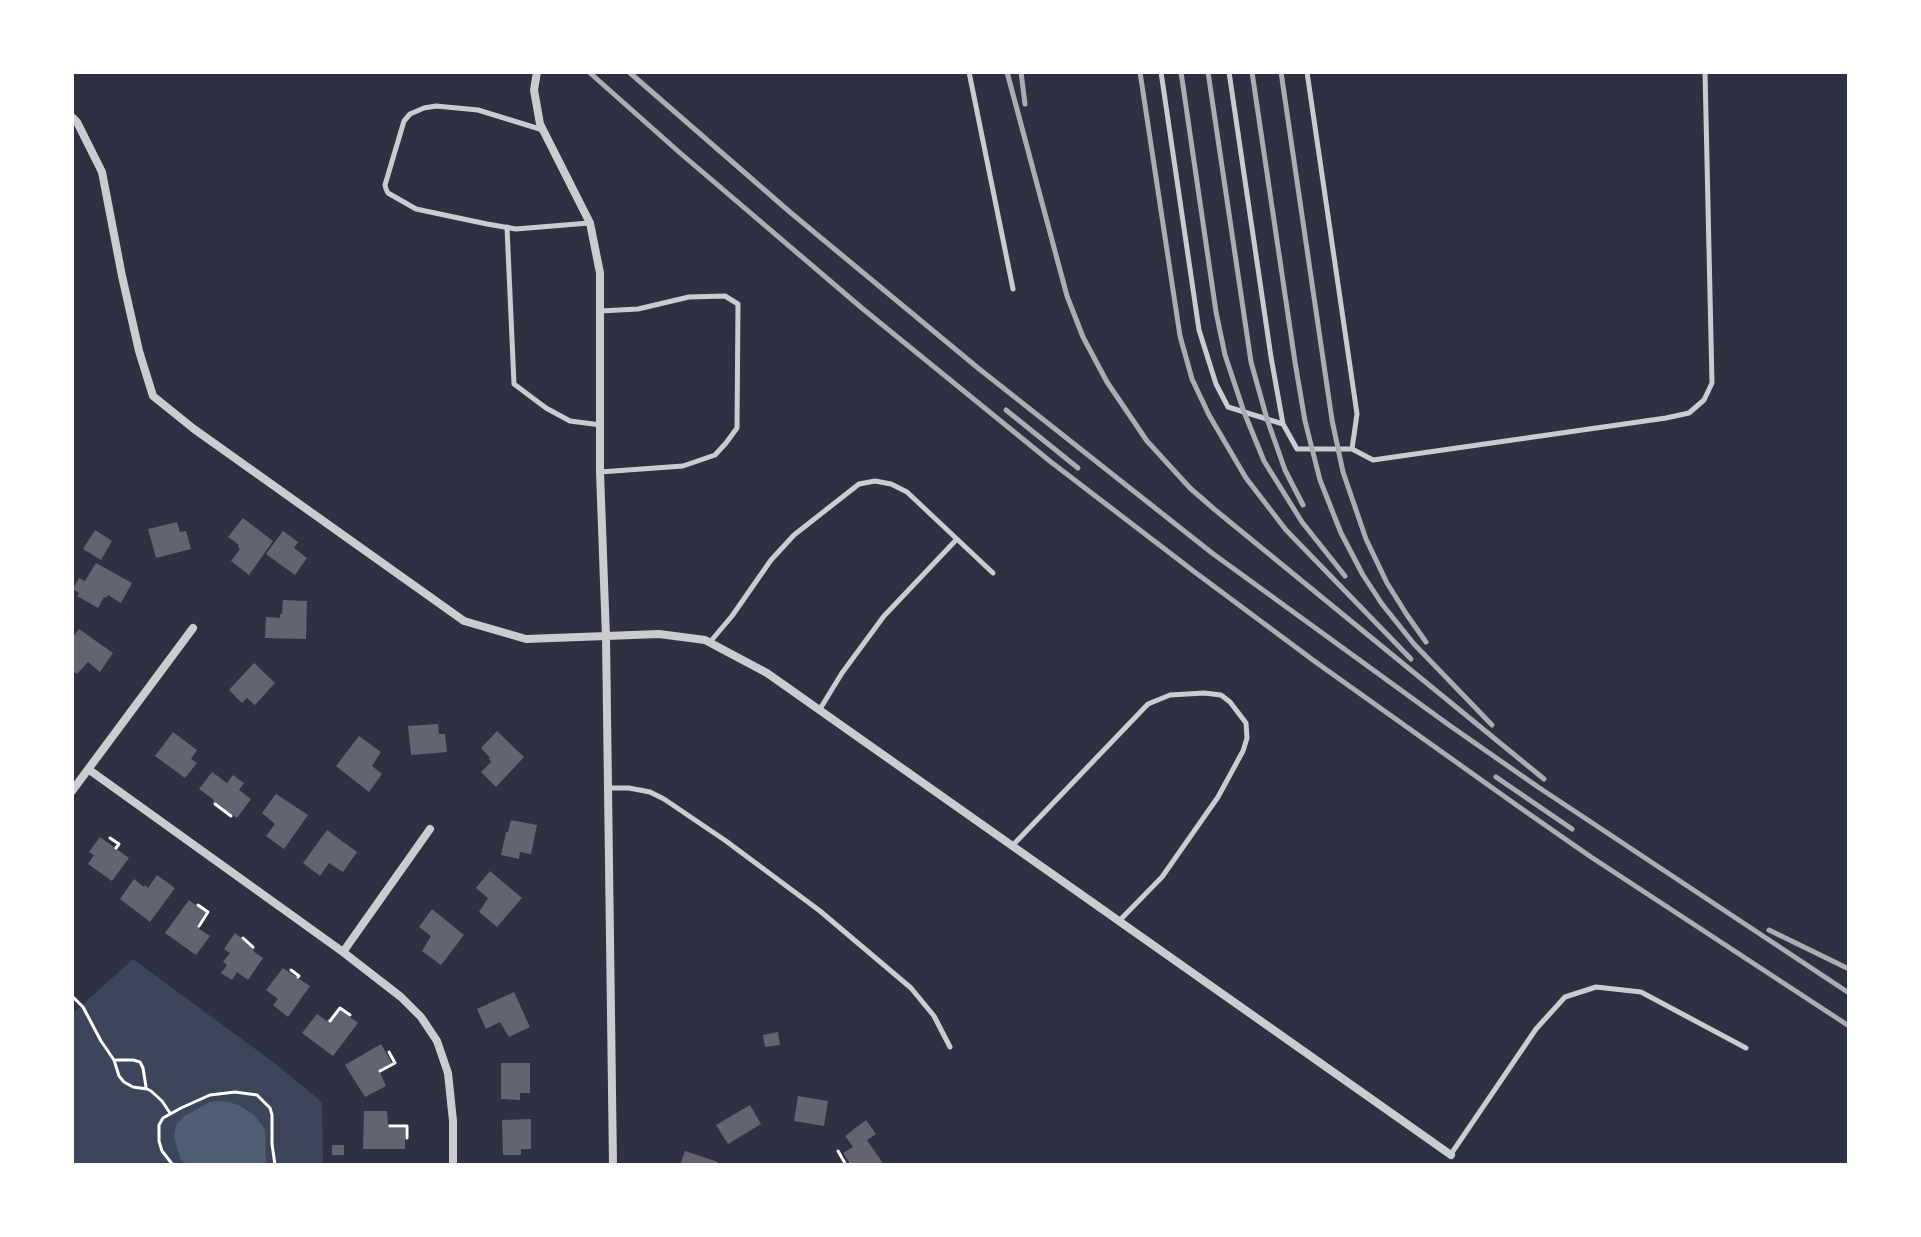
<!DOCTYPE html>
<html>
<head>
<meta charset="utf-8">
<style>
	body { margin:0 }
	#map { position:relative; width:1921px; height:1237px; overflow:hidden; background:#2d3142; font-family:Helvetica,sans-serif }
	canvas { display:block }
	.frame { position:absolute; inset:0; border:74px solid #fff; pointer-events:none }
</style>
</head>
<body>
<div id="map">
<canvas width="1921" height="1237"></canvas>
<div class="frame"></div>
</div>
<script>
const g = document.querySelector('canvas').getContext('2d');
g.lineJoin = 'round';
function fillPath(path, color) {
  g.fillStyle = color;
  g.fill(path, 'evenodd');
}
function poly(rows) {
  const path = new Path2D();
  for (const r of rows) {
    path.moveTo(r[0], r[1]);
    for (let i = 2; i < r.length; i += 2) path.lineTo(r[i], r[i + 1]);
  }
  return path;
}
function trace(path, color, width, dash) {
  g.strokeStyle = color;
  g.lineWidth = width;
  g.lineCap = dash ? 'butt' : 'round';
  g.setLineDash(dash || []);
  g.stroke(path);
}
const green = poly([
	[133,959,277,1065,322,1102,323,1165,72,1165,72,1014]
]);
const water = poly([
	[216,1101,230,1102,240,1106,254,1115,261,1124,265,1130,266,1165,187,1165,180,1158,174,1137,176,1125,184,1116,210,1102]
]);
const building = poly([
	[243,518,273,541,249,575,231,561,240,549,238,547,239,545,228,537],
	[177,522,180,532,186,531,191,549,156,558,148,529],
	[95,530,112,541,101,560,83,549],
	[283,531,298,542,294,548,307,558,295,575,266,554],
	[96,563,132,583,121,603,108,595,106,598,104,597,98,608,77,596,79,593,73,589,79,578,85,581],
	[283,600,307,601,306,639,265,638,266,617,280,618,280,614,282,614],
	[79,629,113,653,100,672,88,662,77,674,72,671,72,638],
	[254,663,275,683,255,705,247,698,242,703,229,690],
	[438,724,439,734,445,734,447,752,411,755,408,726],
	[497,731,524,757,496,787,481,772,491,762,489,759,490,758,481,748],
	[173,732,197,750,191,759,197,763,185,778,155,756],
	[359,736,381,752,372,766,382,774,369,792,336,766],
	[212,772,227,783,233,775,244,783,239,790,251,799,237,818,213,802,214,800,199,789],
	[276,794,308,815,284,849,266,836,275,824,262,813],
	[511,820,537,825,531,854,520,852,519,859,501,855,506,832,508,832],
	[327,830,357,852,343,872,329,863,320,876,303,863],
	[100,837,129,858,112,881,88,864,94,855,89,852],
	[490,871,522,898,497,927,479,912,488,898,476,888],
	[157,875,175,888,150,922,120,899,134,879,144,887,145,885,148,888],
	[189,900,206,912,197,925,200,927,199,929,210,936,196,955,165,933],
	[432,909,464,935,441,965,422,951,431,936,419,927],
	[235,933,255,948,253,951,263,958,248,980,237,972,232,980,221,973,227,965,223,962,230,953,224,949],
	[283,968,310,986,288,1017,273,1005,278,999,266,990],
	[514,992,530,1027,509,1037,500,1022,486,1029,477,1009],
	[340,1010,358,1023,333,1056,302,1033,317,1014,327,1021,328,1019,331,1022],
	[778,1032,780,1045,765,1047,763,1035],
	[381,1044,392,1063,379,1070,386,1086,365,1097,345,1065],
	[501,1063,530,1063,530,1093,520,1093,520,1100,501,1099],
	[798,1096,828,1101,824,1126,794,1121],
	[750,1105,761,1124,728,1144,716,1125],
	[364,1111,387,1111,388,1124,390,1124,390,1128,405,1128,405,1149,363,1149],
	[531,1119,531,1149,521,1149,521,1155,503,1155,502,1120],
	[866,1120,876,1134,867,1140,884,1165,851,1165,843,1153,853,1147,845,1136],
	[332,1145,344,1145,344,1155,332,1155],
	[685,1151,718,1162,717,1165,680,1165]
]);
const path = poly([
	[215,804,231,816],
	[110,838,119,844,116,848],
	[198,905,208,912,199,926],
	[243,938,253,947],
	[291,970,299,976,298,977],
	[72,996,83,1007,101,1041,114,1060,119,1076,124,1082,133,1087,147,1089,151,1091,162,1101,170,1113],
	[330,1021,340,1008,350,1015],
	[114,1060,133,1060,140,1062,143,1068,146,1087],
	[380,1071,395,1063,389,1052],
	[390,1126,407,1126,407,1138],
	[838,1151,846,1165],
	[173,1165,162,1151,159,1141,159,1125,163,1118,181,1108,210,1095,235,1092,257,1095,270,1108,272,1115,272,1144,275,1165],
	[849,1165,850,1164]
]);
const service = poly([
	[969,72,1013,289],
	[1161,72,1199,330,1216,384,1228,407,1283,424,1297,449,1352,449,1373,460,1666,418,1689,413,1704,400,1712,383,1705,72],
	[1229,72,1271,357,1283,424],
	[1307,72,1357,414,1352,449],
	[543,130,478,110,436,106,424,108,410,114,404,121,385,185,386,189,388,193,416,209,487,224,516,229,589,223],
	[507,227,514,384,546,408,570,421,601,425],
	[600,311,638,309,689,297,725,296,738,304,737,428,726,443,715,455,683,466,600,472],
	[710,642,732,616,771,560,794,535,859,484,875,481,891,484,907,492,993,573],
	[820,709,842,673,884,616,957,539],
	[608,788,629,788,650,792,664,799,726,841,820,911,911,988,934,1016,950,1047],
	[1013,845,1148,704,1170,695,1204,693,1221,695,1230,702,1246,723,1247,738,1243,751,1218,797,1162,877,1119,921],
	[1451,1154,1536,1029,1565,997,1596,987,1641,992,1746,1048]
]);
const minor = poly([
	[537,72,534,90,540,124,590,223,600,273,600,472,606,637,613,1165],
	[72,117,77,122,102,172,122,276,139,351,153,396,194,429,464,621,526,639,659,634,705,640,767,673,1451,1155],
	[88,769,343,952,401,997,421,1017,437,1041,448,1073,453,1121,453,1165],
	[72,791,193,628],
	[343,952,430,829]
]);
const rail = poly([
	[589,72,679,152,863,309,1051,462,1196,573,1317,663,1522,809,1591,857,1849,1026],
	[629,72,791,213,978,368,1212,553,1449,725,1538,787,1849,993],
	[1007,72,1067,296,1083,337,1107,382,1147,441,1190,488,1214,509,1544,779],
	[1021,72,1025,104],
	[1140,72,1180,336,1192,379,1209,415,1246,478,1286,530,1411,659],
	[1181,72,1216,312,1225,355,1244,412,1264,461,1302,522,1345,576],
	[1208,72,1251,362,1267,419,1285,470,1303,505],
	[1252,72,1295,362,1305,421,1320,480,1341,533,1363,575,1382,604,1414,644,1492,725],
	[1281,72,1332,420,1343,472,1366,539,1387,583,1407,615,1426,642],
	[1006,410,1078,468],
	[1496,777,1572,829],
	[1769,930,1849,969]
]);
fillPath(green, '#3c4559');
fillPath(water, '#4f5d75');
fillPath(building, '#626471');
trace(path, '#fff', 3);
trace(service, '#caccd0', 5);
trace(minor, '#caccd0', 8);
trace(rail, '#abadb3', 5);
</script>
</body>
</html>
